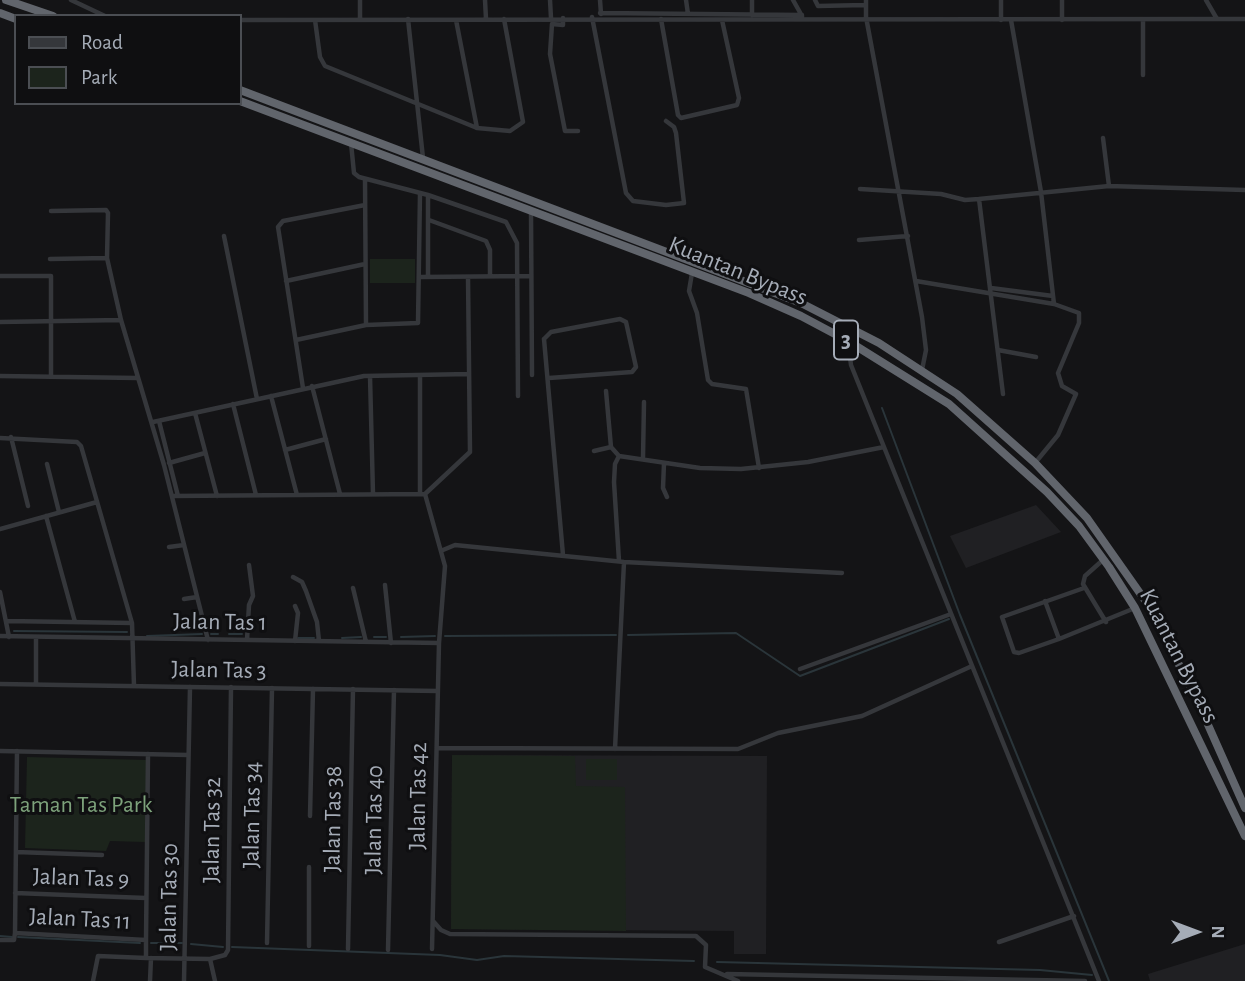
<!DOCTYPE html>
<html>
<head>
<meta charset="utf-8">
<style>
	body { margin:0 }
	#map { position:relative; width:1245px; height:981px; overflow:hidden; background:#141416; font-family:"Alegreya Sans",sans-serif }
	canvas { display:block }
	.legend { position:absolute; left:14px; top:14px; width:228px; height:91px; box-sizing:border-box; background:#0f0f11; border:2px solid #4b4e53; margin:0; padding:9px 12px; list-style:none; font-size:21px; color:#a5acb7 }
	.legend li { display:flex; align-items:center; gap:14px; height:35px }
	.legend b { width:35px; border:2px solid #4b4e53 }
	.north { position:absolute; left:1161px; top:897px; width:70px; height:70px; -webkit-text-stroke:5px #0f0f11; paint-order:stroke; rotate:90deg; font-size:19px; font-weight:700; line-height:28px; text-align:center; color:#a5acb7 }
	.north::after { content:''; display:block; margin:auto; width:24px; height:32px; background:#a5acb7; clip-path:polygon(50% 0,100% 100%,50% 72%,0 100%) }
</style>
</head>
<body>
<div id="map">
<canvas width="1245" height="981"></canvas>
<ul class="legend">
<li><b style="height:9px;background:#35373b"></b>Road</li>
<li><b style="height:19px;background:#1c241c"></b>Park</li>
</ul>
<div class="north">N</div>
</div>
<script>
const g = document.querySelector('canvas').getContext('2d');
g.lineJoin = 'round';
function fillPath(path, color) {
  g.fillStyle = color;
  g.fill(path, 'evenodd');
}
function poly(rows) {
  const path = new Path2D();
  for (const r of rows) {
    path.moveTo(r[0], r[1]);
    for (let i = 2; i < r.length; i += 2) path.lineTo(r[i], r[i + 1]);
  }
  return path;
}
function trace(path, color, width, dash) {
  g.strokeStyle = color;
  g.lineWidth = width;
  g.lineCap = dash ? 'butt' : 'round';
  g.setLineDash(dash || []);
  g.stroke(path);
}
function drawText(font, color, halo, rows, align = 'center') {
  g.font = font + ' "Alegreya Sans",sans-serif';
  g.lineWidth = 6;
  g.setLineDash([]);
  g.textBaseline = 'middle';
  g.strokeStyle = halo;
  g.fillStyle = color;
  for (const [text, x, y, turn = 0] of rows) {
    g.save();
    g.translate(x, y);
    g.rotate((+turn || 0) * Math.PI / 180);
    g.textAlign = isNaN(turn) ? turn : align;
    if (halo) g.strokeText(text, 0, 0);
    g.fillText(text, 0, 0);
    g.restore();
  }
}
const built = poly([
	[1036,505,1061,532,966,568,950,536],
	[452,755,767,756,766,954,734,954,734,931,451,929],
	[1245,944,1245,981,1150,981,1148,974]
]);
const green = poly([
	[370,259,415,259,415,283,370,283],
	[452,755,575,756,576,786,625,787,626,931,451,929],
	[27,757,147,760,145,842,110,841,106,851,25,848],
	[586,759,617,759,617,780,586,780]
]);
const stream = poly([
	[882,408,960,615,1109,981],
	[14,631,127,632],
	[211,634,218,634],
	[229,634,242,634],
	[628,635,736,633,800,676,949,619],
	[147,636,202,634],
	[445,636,616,635],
	[374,637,386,637],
	[401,637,435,636],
	[298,638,314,638],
	[342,638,361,637],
	[0,936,12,937],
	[18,937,140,943],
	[151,943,182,943],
	[191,944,223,947],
	[232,947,440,955,477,960,504,956,694,961],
	[717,962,1040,970,1092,975]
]);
const street = poly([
	[71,0,105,16],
	[360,0,360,19],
	[485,0,486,19],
	[550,0,551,18],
	[600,0,601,14],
	[686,0,688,14],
	[793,0,802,16],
	[815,0,818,6,865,5],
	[866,0,866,17,922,317,926,350,922,370],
	[1062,0,1062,20],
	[1206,0,1217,19],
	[600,13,802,15],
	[752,15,752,0],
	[592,17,626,193,633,201,666,205,684,203,676,133,674,127,666,121],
	[563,18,563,25,552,24,550,54,565,131,578,131],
	[408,19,423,158],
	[661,19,678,115,681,118,737,105,739,98,722,20],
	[240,20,1245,19],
	[315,20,320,57,325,66,477,128,510,131,523,122,504,19],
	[456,20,477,128],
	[1001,20,1001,0],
	[1011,20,1041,192,1054,304],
	[1143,20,1143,75],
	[1103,138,1109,186],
	[351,143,354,173,359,177,428,195,506,222,517,243,518,396],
	[365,179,366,325],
	[860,189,941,194,965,200,979,199],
	[428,195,428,277],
	[51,211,106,210,108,213,107,258,121,320,164,465,208,640],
	[531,212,532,375],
	[429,220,486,241,490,250,490,276],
	[224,236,257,399],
	[859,240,908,236],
	[50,259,107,258],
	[692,273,689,291,697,313,708,380,712,384,746,389,759,468],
	[0,276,51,276,51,376],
	[420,277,530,276],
	[286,281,365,264],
	[916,281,1054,304,1079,313,1079,323,1058,373,1062,386,1076,394,1058,435,1035,463],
	[991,288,1053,296],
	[0,322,121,320],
	[544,339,551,332,620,319,626,322,636,367,632,372,549,378],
	[544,339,563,555],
	[296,340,366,325,418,323,420,193],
	[848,342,851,365,1099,981],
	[998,350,1036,357],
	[420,375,420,494],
	[0,376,137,378],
	[370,376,373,494],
	[312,386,340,494],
	[303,388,278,227,283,221,365,205],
	[606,391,611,447,619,456,615,464,614,482,619,561],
	[1003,394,979,199,1109,186,1245,190],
	[271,396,297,495],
	[233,404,256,495],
	[195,413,217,496],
	[159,421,178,496],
	[153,422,364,376,469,374],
	[11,437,28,506],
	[0,438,77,442,81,446,132,623,134,686],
	[285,450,326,439],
	[594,451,611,447],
	[619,456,700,468,741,469,808,462,884,447],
	[643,458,644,402],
	[169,463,205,453],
	[664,463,663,488,667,497],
	[47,464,59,512],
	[425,494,445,566,439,643,432,949],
	[425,494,470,452,468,277],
	[172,496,425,494],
	[46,516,75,622],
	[0,529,97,502],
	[169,547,184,545],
	[443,550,455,545,624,562,842,573],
	[1104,559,1085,576,1083,584,1106,622],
	[293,577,302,582,306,591,317,622,319,641],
	[385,585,391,643],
	[353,588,366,642],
	[1084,588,1002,617,1014,652,1019,653,1059,639,1135,608],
	[0,592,9,637],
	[184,599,197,597],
	[1045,601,1059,639],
	[7,621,132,623],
	[0,636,439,643],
	[247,640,249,605,253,596,249,565],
	[295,641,298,613,295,606],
	[800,669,951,614],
	[0,684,438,691],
	[36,684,36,637],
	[437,748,738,749,778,733,862,716,972,666],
	[615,749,624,562],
	[0,751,188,755],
	[310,816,313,689],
	[16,852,102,855],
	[15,893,146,898],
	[433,921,441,930,450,934,696,936,706,945,705,967,738,981],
	[15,933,146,940,146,958,210,959,225,955,228,950,231,687],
	[15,933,17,751],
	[0,940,14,940,15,933],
	[146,940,148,754],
	[999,942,1074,916],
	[267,943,272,688],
	[309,946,309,867],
	[348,949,353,689],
	[388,950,394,690],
	[210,959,215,981],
	[727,974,1085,981],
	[93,981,98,956,146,958],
	[150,981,151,958],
	[184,981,190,687]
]);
const highway = poly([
	[6,0,53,16],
	[0,13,16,19],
	[240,90,801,303,879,343,957,394,1035,463,1087,518,1149,606,1197,700,1245,808],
	[240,101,749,293,801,316,848,341,949,404,1047,492,1079,526,1109,567,1135,608,1245,836]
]);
const shields = [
	[846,340,24]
];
const shieldNames = [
	["3",846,340]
];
const streetNames = [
	["Kuantan Bypass",738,271,22],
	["Jalan Tas 1",220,622,1],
	["Kuantan Bypass",1179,656,63],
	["Jalan Tas 3",219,670,1],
	["Jalan Tas 42",418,796,-89],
	["Jalan Tas 34",252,815,-89],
	["Jalan Tas 38",333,819,-89],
	["Jalan Tas 40",374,820,-89],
	["Jalan Tas 32",212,830,-89],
	["Jalan Tas 9",81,878,2],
	["Jalan Tas 30",169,897,-89],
	["Jalan Tas 11",80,919,3]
];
const parkNames = [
	["Taman Tas Park",81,805]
];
fillPath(built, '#202023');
fillPath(green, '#1c241c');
trace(stream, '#2a353a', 2);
trace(street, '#35373b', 4.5);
trace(highway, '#61656c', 8);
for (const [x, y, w] of shields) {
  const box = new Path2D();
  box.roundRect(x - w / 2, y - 19.5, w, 39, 5);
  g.fillStyle = '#0f0f11';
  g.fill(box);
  trace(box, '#a5acb7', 2);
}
drawText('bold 23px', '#a5acb7', null, shieldNames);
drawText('24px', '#a5acb7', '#0f0f11', streetNames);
drawText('24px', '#7da27b', '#0f0f11', parkNames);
</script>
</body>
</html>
